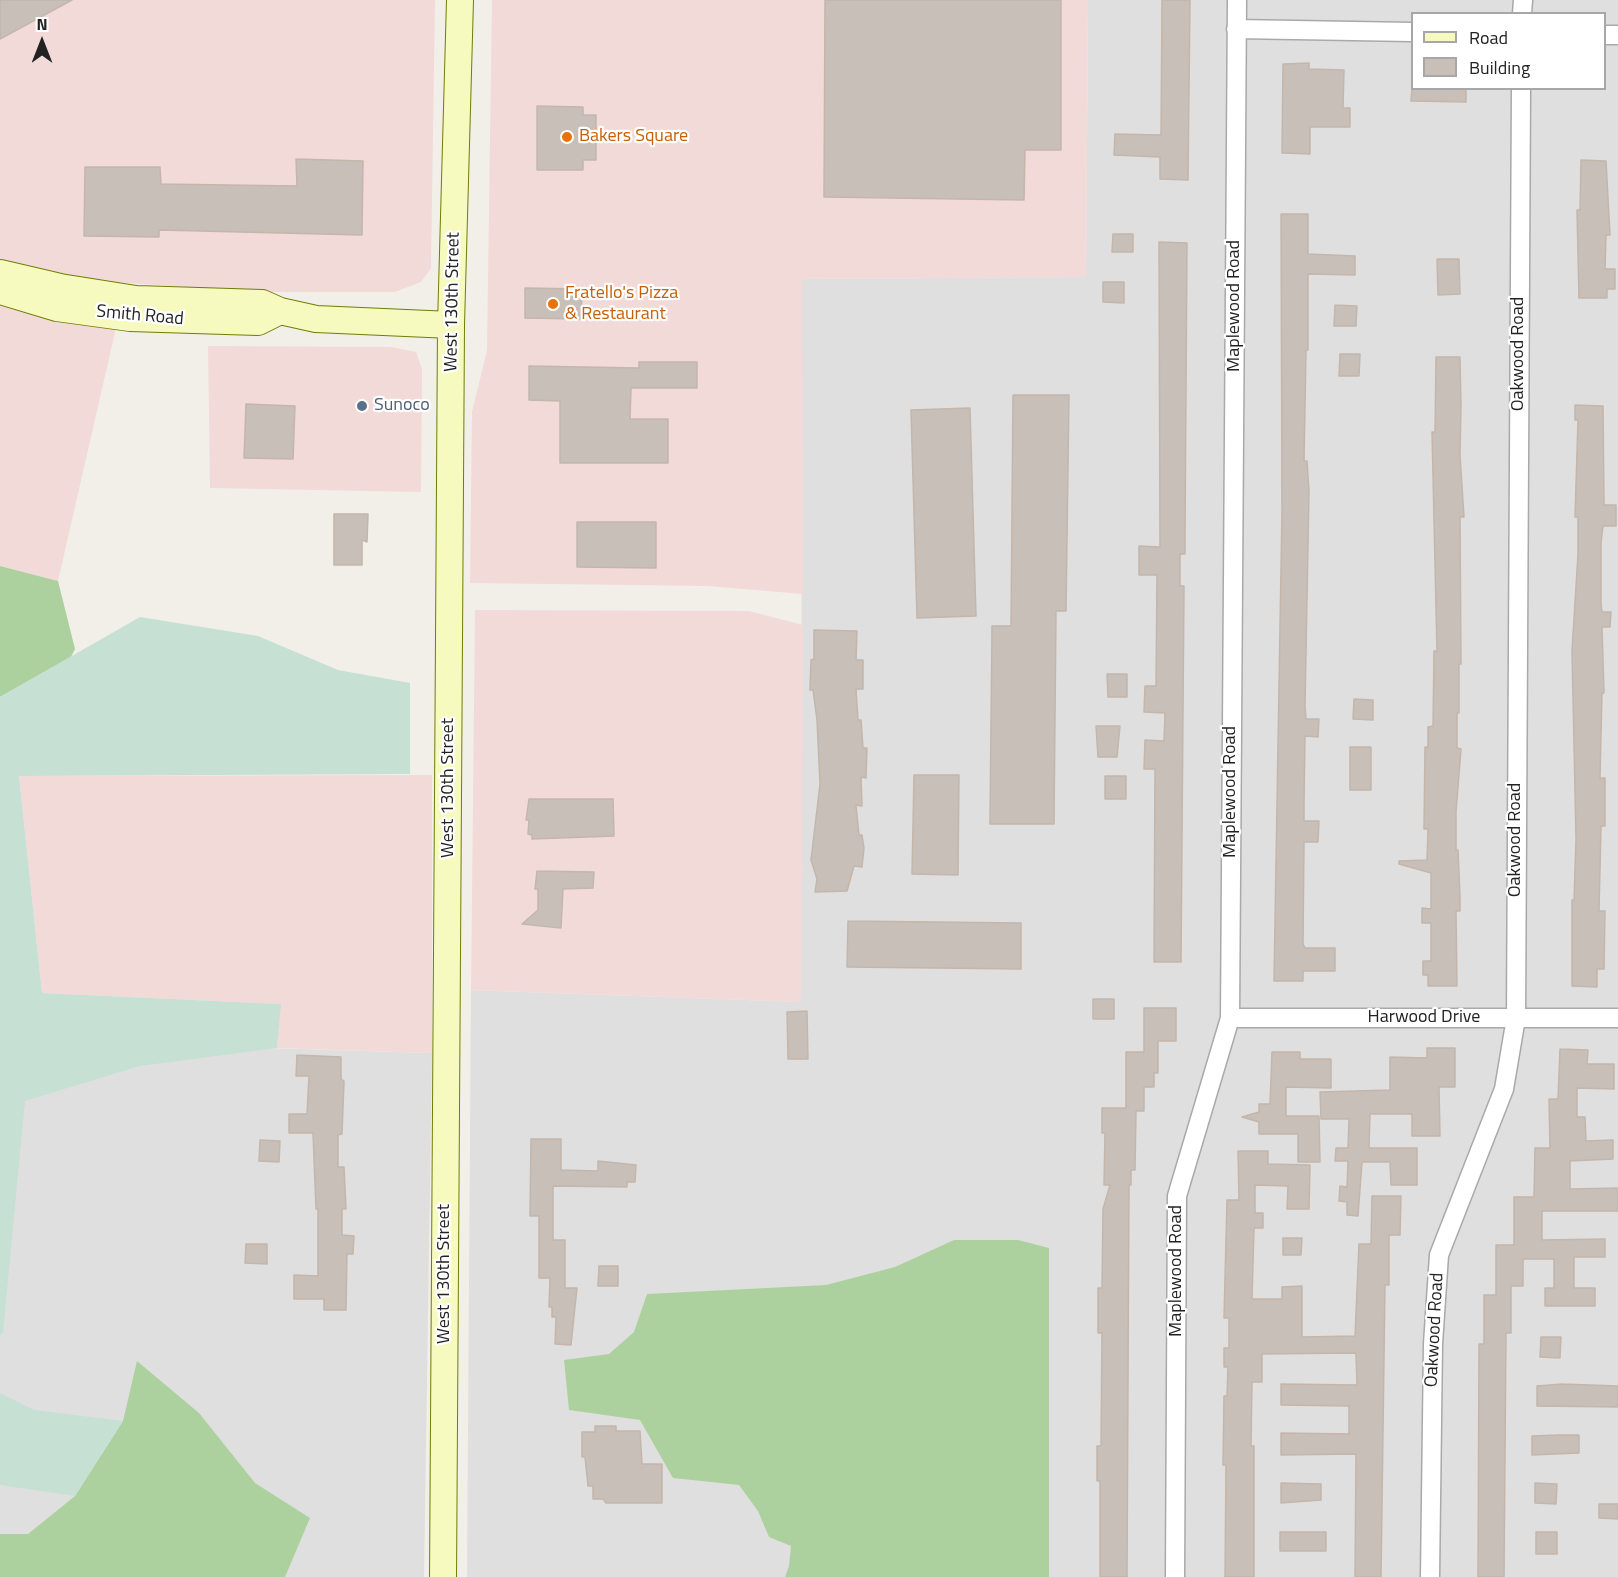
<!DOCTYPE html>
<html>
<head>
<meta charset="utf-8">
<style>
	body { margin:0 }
	#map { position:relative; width:1618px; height:1577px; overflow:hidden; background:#f2efe9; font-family:"Titillium Web",sans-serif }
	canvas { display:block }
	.legend { position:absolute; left:1411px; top:12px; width:195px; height:78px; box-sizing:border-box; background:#fff; border:2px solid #a7a7a7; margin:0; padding:8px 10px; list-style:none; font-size:18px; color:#222 }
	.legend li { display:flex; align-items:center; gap:12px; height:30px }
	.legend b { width:30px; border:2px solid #a7a7a7 }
	.north { position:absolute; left:12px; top:12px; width:60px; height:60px; -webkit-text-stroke:4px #fff; paint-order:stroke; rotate:0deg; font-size:16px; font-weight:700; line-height:24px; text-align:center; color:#222 }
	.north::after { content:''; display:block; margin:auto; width:21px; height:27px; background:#222; clip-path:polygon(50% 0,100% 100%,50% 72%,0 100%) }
</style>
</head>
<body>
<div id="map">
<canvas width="1618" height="1577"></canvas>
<ul class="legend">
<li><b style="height:8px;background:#f7fabf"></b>Road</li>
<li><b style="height:16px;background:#c7bfb8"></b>Building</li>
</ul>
<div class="north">N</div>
</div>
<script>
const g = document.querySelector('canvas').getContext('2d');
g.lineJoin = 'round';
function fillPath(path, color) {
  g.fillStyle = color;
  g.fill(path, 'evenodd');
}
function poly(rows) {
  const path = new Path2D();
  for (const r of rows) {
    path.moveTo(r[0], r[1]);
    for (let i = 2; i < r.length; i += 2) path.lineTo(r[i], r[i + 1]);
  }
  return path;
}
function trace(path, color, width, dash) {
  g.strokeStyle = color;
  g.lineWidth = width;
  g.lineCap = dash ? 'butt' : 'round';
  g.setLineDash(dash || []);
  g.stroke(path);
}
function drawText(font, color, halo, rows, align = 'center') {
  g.font = font + ' "Titillium Web",sans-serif';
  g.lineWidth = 4.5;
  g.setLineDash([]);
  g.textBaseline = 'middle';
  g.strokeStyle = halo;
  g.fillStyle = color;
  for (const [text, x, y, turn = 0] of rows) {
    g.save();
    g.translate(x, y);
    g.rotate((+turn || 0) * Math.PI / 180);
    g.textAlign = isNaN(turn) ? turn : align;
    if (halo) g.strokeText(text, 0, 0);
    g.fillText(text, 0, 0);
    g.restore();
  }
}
const residential = poly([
	[1088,0,1618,0,1618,1577,467,1577,471,990,801,1002,802,279,1086,277],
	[1412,14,1604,14,1604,88,1412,88],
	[0,1040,432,1053,424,1577,0,1577]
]);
const commercial = poly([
	[0,0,435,0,431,268,421,282,395,292,265,292,94,281,0,259],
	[492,0,1088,0,1086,277,802,279,803,594,707,586,470,583,472,412,487,350],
	[0,300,116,328,58,581,0,566],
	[208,346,391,347,416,352,422,369,421,492,210,488],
	[475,610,749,611,803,625,801,1002,471,990],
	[432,775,432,1053,277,1048,280,1004,42,993,19,776]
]);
const forest = poly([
	[0,566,58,581,75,649,71,657,0,697],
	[954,1240,1018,1240,1049,1248,1049,1577,785,1577,789,1566,791,1546,769,1537,758,1511,739,1485,673,1478,640,1420,569,1410,564,1360,609,1354,634,1332,647,1294,826,1285,895,1267],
	[137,1361,199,1413,255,1483,310,1518,285,1577,0,1577,0,1534,28,1534,75,1496,123,1421]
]);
const wetland = poly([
	[140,617,258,636,338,670,410,683,410,774,19,776,42,993,281,1004,277,1048,140,1066,25,1101,3,1332,0,1336,0,697],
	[0,1393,34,1410,123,1421,75,1496,0,1485]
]);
const building = poly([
	[0,0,72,0,0,39,0,0],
	[825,0,1061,0,1061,150,1025,150,1024,200,824,197,825,0],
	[1162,0,1190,0,1188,180,1160,179,1160,157,1114,155,1115,134,1161,135,1162,0],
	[1309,63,1309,69,1344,70,1343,108,1350,108,1350,127,1310,127,1310,154,1282,153,1283,64,1309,63],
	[1412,88,1466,88,1466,102,1411,101,1412,88],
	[537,106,583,107,583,115,596,115,596,160,583,160,583,170,537,170,537,106],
	[296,159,363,161,362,235,159,230,159,237,84,236,85,167,160,167,161,184,297,186,296,159],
	[1581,160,1606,161,1610,235,1606,235,1605,269,1615,269,1615,289,1607,289,1607,298,1579,298,1577,210,1580,210,1581,160],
	[1281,214,1308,214,1308,254,1355,256,1355,275,1308,274,1308,350,1306,350,1304,461,1307,461,1309,491,1305,706,1306,719,1319,719,1318,737,1305,736,1304,804,1304,821,1319,821,1318,842,1304,842,1303,944,1305,948,1335,948,1335,971,1303,971,1303,981,1274,981,1282,510,1281,214],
	[1113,234,1133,234,1133,252,1112,252,1113,234],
	[1159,242,1187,243,1185,535,1185,554,1180,554,1180,586,1184,586,1181,962,1154,962,1155,769,1144,769,1145,740,1164,741,1165,713,1144,712,1145,686,1156,686,1157,575,1139,575,1139,546,1160,547,1159,242],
	[1437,259,1459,259,1460,294,1438,295,1437,259],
	[1103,282,1124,282,1124,303,1103,302,1103,282],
	[525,288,582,289,581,319,525,318,525,288],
	[1335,305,1357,306,1356,326,1334,326,1335,305],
	[1340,354,1360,354,1359,376,1339,376,1340,354],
	[1436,357,1460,357,1461,405,1460,455,1464,517,1460,517,1461,664,1459,664,1459,713,1457,713,1457,748,1461,749,1456,812,1456,850,1458,850,1460,897,1460,911,1456,911,1457,986,1428,986,1428,975,1423,975,1423,961,1431,961,1431,923,1422,923,1422,908,1431,909,1431,873,1399,864,1399,861,1427,860,1428,829,1424,829,1425,747,1428,747,1428,727,1433,726,1434,651,1437,651,1432,432,1435,432,1436,357],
	[639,362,697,362,697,388,631,388,630,419,668,419,668,463,560,463,560,401,529,400,529,366,639,368,639,362],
	[1013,395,1069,395,1066,611,1056,611,1054,824,990,824,992,626,1011,626,1013,395],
	[246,404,295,406,293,459,244,458,246,404],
	[1575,405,1603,406,1604,505,1616,505,1616,526,1603,526,1601,543,1601,604,1602,612,1611,612,1610,627,1602,627,1604,693,1602,693,1600,778,1605,778,1605,826,1601,826,1599,911,1605,911,1604,969,1597,969,1597,987,1572,986,1572,900,1574,900,1576,839,1572,651,1578,554,1578,517,1575,517,1578,420,1575,420,1575,405],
	[970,408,976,616,917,618,911,410,970,408],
	[334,514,368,514,367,542,362,540,362,565,334,565,334,514],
	[577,522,656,522,656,568,577,567,577,522],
	[814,630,857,631,856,660,863,660,863,689,856,689,858,720,861,720,863,748,867,748,866,778,861,777,862,806,856,805,859,835,862,835,864,848,862,867,854,866,847,891,815,892,817,879,811,860,820,784,817,720,813,690,810,690,811,660,814,659,814,630],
	[1107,674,1127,674,1127,697,1108,697,1107,674],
	[1354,699,1373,700,1373,720,1353,719,1354,699],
	[1096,726,1120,726,1117,757,1098,757,1096,726],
	[1350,747,1371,747,1371,790,1350,790,1350,747],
	[914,775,959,775,958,875,912,874,914,775],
	[1105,776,1126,776,1126,799,1105,799,1105,776],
	[529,799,613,799,614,836,532,839,532,835,528,834,529,820,526,820,529,799],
	[537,871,594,872,593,888,563,889,561,928,522,924,538,910,538,889,535,889,537,871],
	[848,921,1021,923,1021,969,847,967,848,921],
	[1093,999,1114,999,1114,1019,1093,1019,1093,999],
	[1144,1008,1176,1008,1176,1041,1158,1041,1158,1073,1154,1073,1154,1087,1144,1087,1144,1111,1136,1111,1135,1170,1131,1170,1131,1185,1129,1185,1127,1577,1100,1577,1100,1481,1097,1481,1097,1446,1101,1446,1102,1333,1098,1333,1098,1288,1102,1288,1103,1209,1110,1185,1104,1185,1105,1133,1102,1133,1102,1108,1126,1108,1126,1052,1144,1052,1144,1008],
	[807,1011,808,1059,788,1059,787,1012,807,1011],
	[1427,1048,1455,1048,1455,1087,1439,1087,1440,1136,1412,1136,1412,1114,1370,1114,1369,1148,1417,1148,1417,1185,1391,1185,1390,1162,1362,1162,1358,1216,1347,1215,1347,1202,1339,1201,1340,1186,1347,1187,1348,1161,1335,1161,1336,1148,1348,1148,1349,1119,1321,1119,1320,1092,1390,1090,1390,1057,1427,1058,1427,1048],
	[1560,1049,1588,1050,1587,1064,1614,1064,1614,1089,1577,1088,1577,1117,1585,1117,1586,1141,1613,1140,1613,1159,1570,1161,1570,1189,1618,1188,1618,1211,1542,1211,1542,1240,1605,1239,1605,1257,1574,1257,1574,1288,1595,1288,1595,1306,1545,1306,1545,1288,1554,1288,1554,1259,1523,1259,1523,1286,1511,1286,1511,1333,1506,1333,1504,1577,1478,1577,1479,1344,1484,1344,1484,1295,1496,1295,1496,1245,1514,1245,1514,1197,1534,1197,1535,1148,1550,1148,1549,1099,1558,1099,1560,1049],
	[1272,1052,1300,1052,1300,1059,1331,1059,1331,1088,1286,1087,1286,1116,1319,1116,1320,1162,1298,1162,1298,1134,1259,1134,1259,1122,1242,1117,1259,1112,1259,1104,1270,1104,1272,1052],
	[297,1055,341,1057,341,1079,344,1081,342,1134,338,1135,338,1167,344,1167,346,1209,342,1209,342,1235,354,1236,353,1254,347,1254,346,1310,324,1310,324,1299,294,1299,294,1275,318,1276,318,1209,316,1209,313,1133,289,1133,289,1114,307,1114,309,1076,296,1076,297,1055],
	[531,1139,561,1139,561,1170,598,1171,598,1161,636,1165,635,1182,627,1182,627,1187,553,1186,553,1240,565,1240,565,1288,577,1288,571,1345,555,1344,556,1317,552,1317,552,1307,549,1307,550,1278,539,1278,539,1216,530,1216,531,1139],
	[260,1140,280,1141,279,1162,259,1161,260,1140],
	[1238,1151,1268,1151,1268,1164,1310,1165,1309,1209,1287,1209,1288,1186,1255,1185,1255,1213,1263,1213,1263,1228,1254,1228,1252,1299,1282,1299,1282,1287,1302,1286,1302,1337,1355,1336,1359,1244,1371,1244,1372,1196,1401,1196,1400,1235,1389,1235,1389,1285,1385,1285,1381,1577,1355,1577,1356,1454,1281,1455,1281,1433,1349,1434,1349,1406,1281,1405,1281,1384,1357,1385,1356,1353,1262,1354,1262,1382,1252,1382,1251,1446,1254,1446,1254,1577,1225,1577,1226,1465,1223,1465,1224,1396,1227,1396,1228,1367,1224,1367,1224,1348,1229,1348,1229,1318,1224,1318,1227,1200,1239,1200,1238,1151],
	[1283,1238,1302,1238,1301,1255,1283,1255,1283,1238],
	[246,1244,267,1244,267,1264,245,1263,246,1244],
	[599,1266,618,1266,618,1286,598,1286,599,1266],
	[1541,1337,1561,1337,1560,1358,1540,1357,1541,1337],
	[1562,1384,1618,1386,1618,1407,1537,1406,1537,1386,1562,1384],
	[595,1426,616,1426,616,1431,640,1431,642,1464,662,1464,662,1503,606,1503,603,1499,593,1499,593,1486,588,1486,585,1457,582,1457,582,1432,595,1432,595,1426],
	[1559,1435,1579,1435,1579,1453,1532,1455,1532,1436,1559,1435],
	[1281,1483,1321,1484,1321,1500,1281,1503,1281,1483],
	[1535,1483,1557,1484,1556,1504,1535,1503,1535,1483],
	[1599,1504,1618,1504,1618,1519,1599,1518,1599,1504],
	[1280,1532,1326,1532,1326,1551,1280,1551,1280,1532],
	[1536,1532,1557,1532,1557,1554,1536,1554,1536,1532]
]);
const street = poly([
	[1522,14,1523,0],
	[1236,29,1412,32],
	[1604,35,1618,35],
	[1230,1018,1618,1018],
	[1175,1577,1177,1196,1230,1018,1237,0],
	[1430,1577,1433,1344,1439,1255,1504,1089,1516,1018,1521,88]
]);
const secondary = poly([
	[0,273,60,287,136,299,262,303,280,311,316,319,451,325],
	[0,291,57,308,130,318,258,322,280,311],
	[443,1577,451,325,460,0]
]);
const markers = [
	[567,137,6,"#e8710a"],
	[553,304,6,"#e8710a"],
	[362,406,6,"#5c6f8a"]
];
const foodNames = [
	["Bakers Square",579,137],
	["Fratello's Pizza",565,294],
	["& Restaurant",565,315]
];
const streetNames = [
	["West 130th Street",453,302,-89],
	["Maplewood Road",1235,306,-90],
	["Smith Road",140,316,5],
	["Oakwood Road",1519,354,-90],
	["West 130th Street",449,788,-90],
	["Maplewood Road",1231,792,-90],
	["Oakwood Road",1516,840,-90],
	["Harwood Drive",1424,1018],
	["Maplewood Road",1177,1271,-90],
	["West 130th Street",445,1274,-90],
	["Oakwood Road",1435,1330,-87]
];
const serviceNames = [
	["Sunoco",374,406]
];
fillPath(residential, '#e0dfdf');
fillPath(commercial, '#f2dad9');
fillPath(forest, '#add19e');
fillPath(wetland, '#c6e0d4');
fillPath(building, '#c7bfb8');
trace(building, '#c4b6ab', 1.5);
trace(street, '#a9a9a9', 21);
trace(secondary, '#707d05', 28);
trace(street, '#fff', 18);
trace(secondary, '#f7fabf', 26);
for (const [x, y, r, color] of markers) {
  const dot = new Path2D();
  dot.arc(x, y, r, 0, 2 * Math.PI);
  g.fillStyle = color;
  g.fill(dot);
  trace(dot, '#fff', 2);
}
drawText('18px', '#c56008', '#fff', foodNames, 'left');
drawText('18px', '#222', '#fff', streetNames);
drawText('18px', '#4e5e75', '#fff', serviceNames, 'left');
</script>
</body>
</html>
